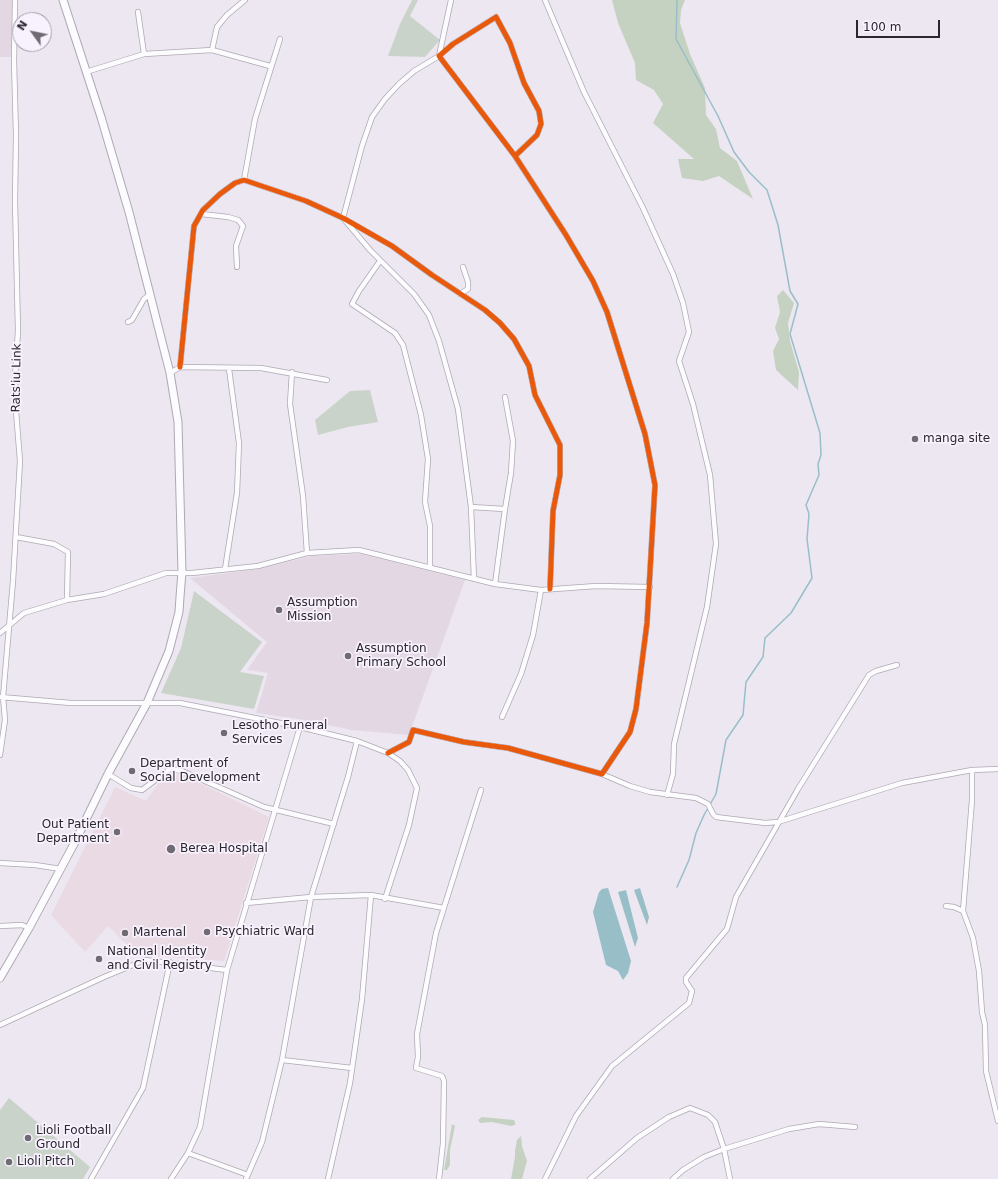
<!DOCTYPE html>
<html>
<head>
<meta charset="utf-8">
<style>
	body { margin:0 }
	#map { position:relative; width:998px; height:1179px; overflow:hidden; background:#ede7f2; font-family:"DejaVu Sans",sans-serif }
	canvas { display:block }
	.north { position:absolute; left:12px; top:12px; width:40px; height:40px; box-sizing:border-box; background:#f8f1fe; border:1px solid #a6a0ab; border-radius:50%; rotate:303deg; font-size:11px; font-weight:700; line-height:16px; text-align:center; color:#2b272e }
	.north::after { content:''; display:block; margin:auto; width:14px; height:18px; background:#6f6a73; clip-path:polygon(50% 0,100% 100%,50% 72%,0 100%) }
	.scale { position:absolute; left:856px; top:20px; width:84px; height:18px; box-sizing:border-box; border:2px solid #2b272e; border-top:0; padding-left:5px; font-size:12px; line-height:14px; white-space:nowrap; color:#2b272e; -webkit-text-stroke:3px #f8f1fe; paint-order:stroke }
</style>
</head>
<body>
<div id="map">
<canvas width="998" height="1179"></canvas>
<div class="north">N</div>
<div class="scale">100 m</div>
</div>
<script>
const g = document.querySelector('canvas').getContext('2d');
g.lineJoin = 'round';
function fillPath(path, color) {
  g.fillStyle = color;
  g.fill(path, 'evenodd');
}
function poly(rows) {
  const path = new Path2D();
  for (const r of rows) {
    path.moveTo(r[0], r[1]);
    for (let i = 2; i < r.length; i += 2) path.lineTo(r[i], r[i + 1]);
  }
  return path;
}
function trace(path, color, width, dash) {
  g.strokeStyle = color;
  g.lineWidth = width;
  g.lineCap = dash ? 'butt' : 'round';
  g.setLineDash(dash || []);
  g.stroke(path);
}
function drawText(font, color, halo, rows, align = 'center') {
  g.font = font + ' "DejaVu Sans",sans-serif';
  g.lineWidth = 3.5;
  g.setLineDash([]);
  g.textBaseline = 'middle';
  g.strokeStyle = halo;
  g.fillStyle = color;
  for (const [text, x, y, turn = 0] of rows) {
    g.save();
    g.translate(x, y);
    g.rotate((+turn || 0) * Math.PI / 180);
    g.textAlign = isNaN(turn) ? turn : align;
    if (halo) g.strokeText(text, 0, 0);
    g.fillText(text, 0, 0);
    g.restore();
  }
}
const education = poly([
	[0,0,12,0,11,57,0,57],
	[361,554,465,580,409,735,352,730,299,719,256,713,268,673,247,670,267,642,190,578,258,569,312,556]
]);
const medical = poly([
	[181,774,269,817,224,961,137,955,108,926,85,952,51,915,115,787,146,801,158,784,170,776]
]);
const green = poly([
	[412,0,418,0,410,16,440,40,425,57,388,56,400,24],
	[370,390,378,422,348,427,318,435,315,420,350,391],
	[194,591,262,642,240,672,264,676,254,709,161,693,181,648],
	[9,1098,90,1167,83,1179,0,1179,0,1110]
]);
const forest = poly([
	[612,0,685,0,681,10,680,23,690,54,705,88,706,115,716,129,720,148,737,161,753,199,719,176,703,181,682,178,678,159,694,159,653,123,663,104,654,90,636,80,635,63,618,23],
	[783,290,794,303,788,323,790,341,799,372,798,390,776,370,773,351,779,339,775,328,780,312,777,296],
	[482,1117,514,1120,515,1122,515,1125,511,1126,492,1122,480,1123,478,1120],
	[452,1124,455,1126,450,1150,450,1165,447,1170,444,1170],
	[521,1136,522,1146,527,1161,525,1168,522,1179,511,1179,515,1157,515,1150,517,1140]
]);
const water = poly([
	[608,888,631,961,628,973,623,980,618,971,606,965,593,912,599,892,602,889],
	[640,888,649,917,647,925,634,890],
	[626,890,638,938,635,947,618,892]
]);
const stream = poly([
	[677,0,676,39,718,116,734,152,749,172,767,190,778,225,790,291,798,304,790,334,820,433,821,455,818,464,819,475,806,505,809,514,807,539,812,578,791,613,765,638,763,657,746,682,743,715,726,740,716,794,704,815,696,833,689,860,677,887]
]);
const street = poly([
	[451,0,439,56,414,71,399,84,385,99,372,117,362,146,343,218,370,250,414,294,429,315,439,341,458,409,471,507,474,579],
	[545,0,584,92,643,208,673,274,683,303,689,332,679,361,693,404,710,475,716,544,707,607,674,744,673,774,667,795],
	[138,12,144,54],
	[212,50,217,27,227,15,245,0],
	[86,72,144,54,212,50,270,66],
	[244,180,255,119,280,39],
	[201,214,228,217,238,220,243,226,236,246,237,267],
	[380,261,359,291,352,304,395,333,403,345,421,415,428,459,425,502,430,526,430,566],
	[460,294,468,289,468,282,463,267],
	[128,322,132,320,144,299,149,295],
	[180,367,194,226,203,210,220,194,235,183,244,180,306,201,343,218,392,246,432,275,485,310,500,323,514,339,529,366,535,395,560,445,560,475,553,511,550,589],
	[292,372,290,404,303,496,307,553],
	[170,373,180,367,261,368,327,380],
	[471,507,505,509,511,473,513,441,505,397],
	[16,537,54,544,68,552,67,600],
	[225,569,237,493,239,443,229,369],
	[495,584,505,509],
	[0,633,24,613,67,600,104,594,166,573,192,573,258,566,307,553,359,550,495,584,541,590,596,586,650,587],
	[0,697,71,703,180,703,300,727,357,741,388,753,400,761,408,770,417,788,409,825,385,899],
	[502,717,521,674,533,635,541,590],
	[388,753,409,742,413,730,464,742,508,748,602,774,630,732,636,709,647,623,655,485,645,434,607,312,593,281,566,235,515,156,439,56,453,44,496,17,510,43,524,83,539,111,541,124,537,135,515,156],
	[0,755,5,720,3,697,13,581,20,461,16,411,15,377,18,331,15,201,16,135,14,61,15,0],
	[972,770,972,800,963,911,973,938,979,971,982,1012,985,1025,986,1071,998,1121],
	[108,774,131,788,142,790,170,769,182,771,264,807,334,824],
	[602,774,630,786,650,792,696,798,708,804,713,814,716,817,765,823,778,822,902,783,972,770,998,769],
	[0,863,35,865,61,869],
	[246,903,311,897,371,895,444,908],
	[946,906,954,907,963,911],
	[0,926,22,925,29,928],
	[0,1025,104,977,145,960,227,970],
	[282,1060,352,1068],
	[188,1153,248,1175],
	[91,1179,143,1088,170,962],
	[171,1179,188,1153,200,1127,227,970,300,727],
	[246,1179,262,1142,282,1060,311,897,348,777,357,741],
	[328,1179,350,1083,362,999,371,895],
	[439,1179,443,1143,444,1081,442,1076,416,1068,418,1057,417,1034,436,933,481,790],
	[545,1179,576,1116,612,1066,689,1003,692,991,686,982,686,978,727,929,736,897,798,789,869,675,876,671,897,665],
	[590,1179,637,1138,669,1117,690,1108,708,1115,715,1122,724,1149,730,1179],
	[673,1179,683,1170,704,1157,724,1149,789,1129,819,1124,855,1127]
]);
const secondary = poly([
	[0,978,29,928,75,842,108,774,147,703,169,651,179,612,180,597,182,572,178,422,170,373,129,212,101,117,63,0]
]);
const cycleway = poly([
	[180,367,194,226,203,210,220,194,235,183,244,180,306,201,343,218,392,246,432,275,485,310,500,323,514,339,529,366,535,395,560,445,560,475,553,511,550,589],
	[388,753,409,742,413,730,464,742,508,748,602,774,630,732,636,709,647,623,655,485,645,434,607,312,593,281,566,235,515,156,439,56,453,44,496,17,510,43,524,83,539,111,541,124,537,135,515,156]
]);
const markers = [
	[915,439,4,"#6f6a73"],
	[279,610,4,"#6f6a73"],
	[348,656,4,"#6f6a73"],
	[224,733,4,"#6f6a73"],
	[132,771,4,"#6f6a73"],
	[117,832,4,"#6f6a73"],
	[171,849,5,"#6f6a73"],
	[207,932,4,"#6f6a73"],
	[125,933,4,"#6f6a73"],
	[99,959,4,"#6f6a73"],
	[28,1138,4,"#6f6a73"],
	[9,1162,4,"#6f6a73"]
];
const streetNames = [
	["Rats'iu Link",17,378,-89]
];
const poiNames = [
	["manga site",923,439],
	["Assumption",287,603],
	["Mission",287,617],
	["Assumption",356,649],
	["Primary School",356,663],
	["Lesotho Funeral",232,726],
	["Services",232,740],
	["Department of",140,764],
	["Social Development",140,778],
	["Out Patient",109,825,"right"],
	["Department",109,839,"right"],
	["Berea Hospital",180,849],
	["Psychiatric Ward",215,932],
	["Martenal",133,933],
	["National Identity",107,952],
	["and Civil Registry",107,966],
	["Lioli Football",36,1131],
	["Ground",36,1145],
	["Lioli Pitch",17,1162]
];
fillPath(education, '#e3d7e4');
fillPath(medical, '#eadae4');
fillPath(green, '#cad3c9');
fillPath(forest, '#c5d2c2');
fillPath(water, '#98bfc7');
trace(stream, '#98bfc7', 1.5);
trace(street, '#aea9b2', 6);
trace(secondary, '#aea9b2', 9);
trace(street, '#fcfbfd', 4.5);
trace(secondary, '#fcfbfd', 7);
trace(cycleway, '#e8590c', 5);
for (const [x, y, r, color] of markers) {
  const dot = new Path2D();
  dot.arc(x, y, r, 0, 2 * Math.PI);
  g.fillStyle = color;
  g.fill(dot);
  trace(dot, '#f8f1fe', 1.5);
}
drawText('12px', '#2b272e', '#f8f1fe', streetNames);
drawText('12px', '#2b272e', '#f8f1fe', poiNames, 'left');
</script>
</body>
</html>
